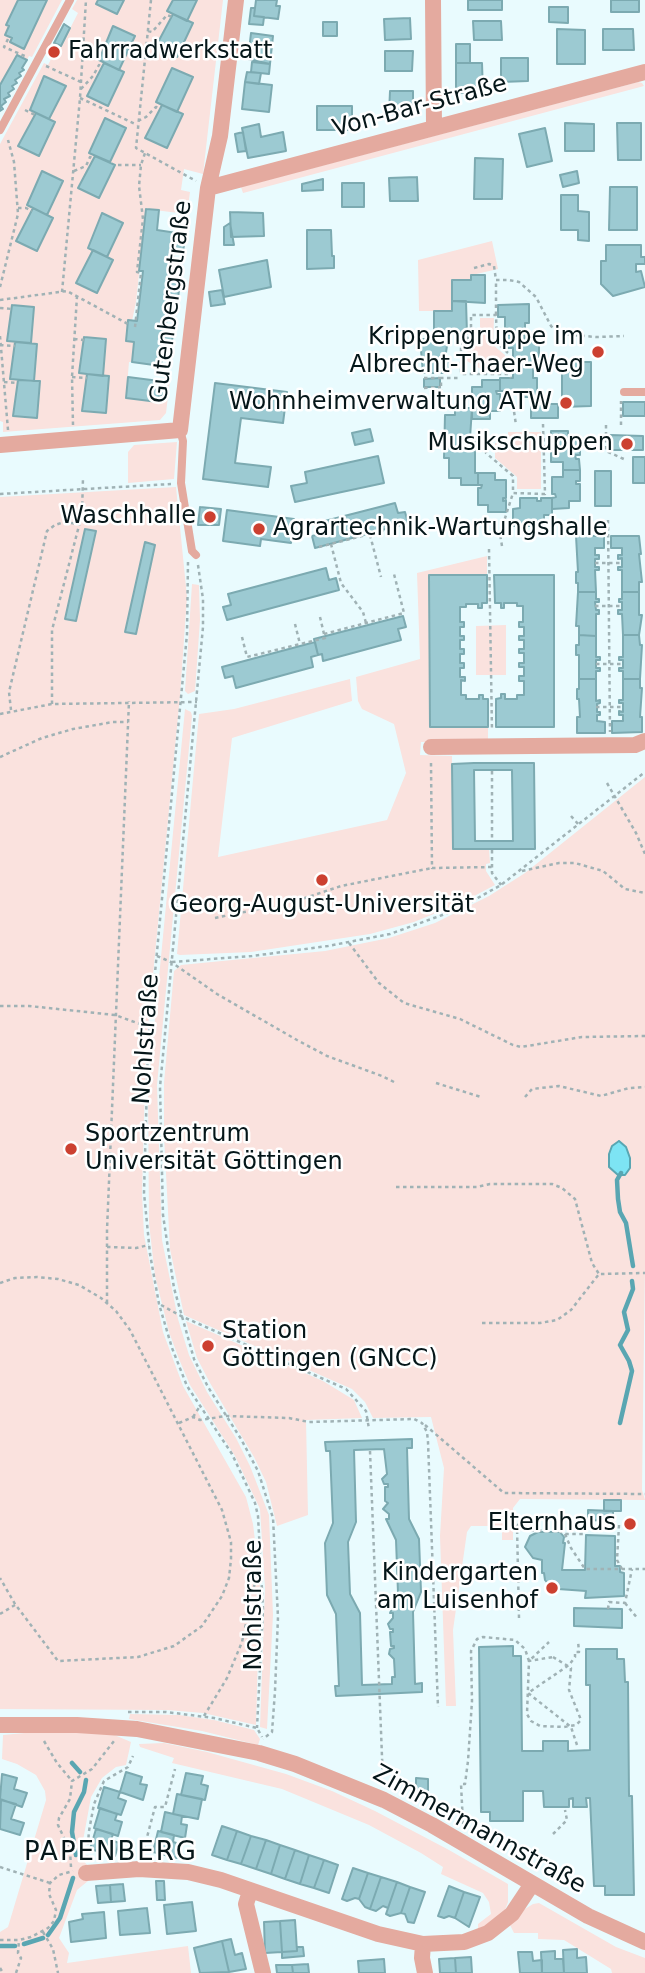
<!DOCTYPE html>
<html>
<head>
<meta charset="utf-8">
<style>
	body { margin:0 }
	canvas { display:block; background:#e9fbfe }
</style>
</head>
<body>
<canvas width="645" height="1973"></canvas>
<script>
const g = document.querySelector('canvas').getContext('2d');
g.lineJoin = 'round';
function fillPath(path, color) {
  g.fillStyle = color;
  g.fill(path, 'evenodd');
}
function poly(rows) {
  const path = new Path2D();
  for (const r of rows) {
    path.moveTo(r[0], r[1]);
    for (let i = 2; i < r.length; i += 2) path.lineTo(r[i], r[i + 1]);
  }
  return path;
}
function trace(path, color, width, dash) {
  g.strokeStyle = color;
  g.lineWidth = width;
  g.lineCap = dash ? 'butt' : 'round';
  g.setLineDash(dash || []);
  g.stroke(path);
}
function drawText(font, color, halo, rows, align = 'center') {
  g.font = font + ' "DejaVu Sans",sans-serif';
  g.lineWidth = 5;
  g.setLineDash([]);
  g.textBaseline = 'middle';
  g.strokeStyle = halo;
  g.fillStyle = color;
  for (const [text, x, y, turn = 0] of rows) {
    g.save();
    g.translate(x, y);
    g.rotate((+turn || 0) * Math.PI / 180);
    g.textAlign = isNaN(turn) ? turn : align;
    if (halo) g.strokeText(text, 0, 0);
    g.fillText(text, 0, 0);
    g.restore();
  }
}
const green = poly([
	[0,0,62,0,32,57,29,56,27,60,17,55,0,85],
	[77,0,223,0,203,174,184,169,181,190,190,192,187,214,146,209,136,302,132,321,128,321,126,341,134,342,132,362,129,362,126,398,158,402,159,395,165,396,167,380,170,380,166,413,160,420,3,432,3,422,0,421,0,144,44,63,48,65,51,59,54,60,78,13,72,9],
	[638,82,642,83,644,86,243,193,241,187],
	[492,241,498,269,472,275,471,280,452,280,452,311,419,311,418,260],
	[480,318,494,318,493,345,505,355,505,371,484,371,467,361,467,349,480,336],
	[508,432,541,432,541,489,517,489,517,477,495,458,495,443,508,443],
	[177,442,174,479,128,483,128,452,134,445],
	[176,487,187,597,180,696,146,1047,142,1193,144,1235,163,1332,183,1386,246,1497,253,1524,260,1581,256,1725,203,1713,167,1710,0,1709,0,497],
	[487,556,487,575,429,576,430,727,488,727,488,741,421,742,420,755,452,756,453,849,489,849,490,863,486,864,486,871,495,885,461,903,414,922,370,934,251,952,180,955,177,954,199,714,234,709,350,679,352,701,232,738,218,857,387,820,406,773,394,724,362,709,358,701,356,677,420,659,417,573],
	[192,584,199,585,200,620,195,691,188,694,185,691],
	[506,625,506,675,476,675,476,626],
	[185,709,191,712,192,716,157,1085,162,1240,178,1319,189,1355,207,1392,236,1438,250,1466,269,1515,273,1615,267,1729,260,1727,265,1588,260,1509,235,1456,190,1385,179,1359,169,1332,155,1276,149,1223,148,1091],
	[645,777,645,1263,642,1490,645,1500,520,1499,513,1508,513,1540,502,1540,502,1526,471,1526,467,1532,453,1630,456,1706,446,1706,440,1536,444,1468,431,1417,373,1418,365,1402,352,1389,184,1315,170,1249,164,1136,164,1083,174,971,181,965,325,951,389,938,435,923,489,896,525,873],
	[186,1321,323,1381,354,1400,362,1418,306,1420,308,1515,277,1526,266,1482,254,1457,210,1383,197,1358],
	[130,1714,179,1715,214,1720,254,1730,260,1739,258,1745,202,1731,129,1719],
	[47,1731,112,1734,131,1742,126,1765,116,1767,102,1778,91,1797,80,1857,88,1866,88,1881,77,1890,59,1938,69,1953,67,1963,188,1946,191,1973,0,1973,0,1932,8,1927,46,1800,45,1791,36,1775,17,1764,2,1759,3,1735],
	[164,1743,207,1752,286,1774,332,1791,375,1811,449,1850,508,1884,508,1902,505,1910,489,1925,478,1931,478,1924,491,1914,489,1902,483,1893,441,1874,443,1867,421,1853,369,1825,282,1789,172,1763,174,1758,140,1747,139,1744],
	[539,1903,616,1947,645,1958,645,1973,612,1973,611,1969,564,1940,538,1939,538,1933,514,1933,510,1925,525,1909,533,1904]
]);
const water = poly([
	[619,1141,626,1147,630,1158,630,1168,625,1175,618,1175,609,1167,609,1154,612,1146,619,1141]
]);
const stream = poly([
	[621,1173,617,1180,618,1199,620,1212,626,1223,633,1266],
	[620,1423,632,1371,629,1361,620,1345,628,1330,624,1312,633,1289,632,1281],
	[72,1763,80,1772],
	[76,1855,72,1832,74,1812,84,1792,86,1780],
	[48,1935,60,1918,73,1878],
	[24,1944,43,1938],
	[0,1946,15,1946]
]);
const building = poly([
	[18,0,47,0,24,49,10,42,12,38,5,35,9,26,6,25,18,0],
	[98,0,124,0,117,14,96,4,98,0],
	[173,0,197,0,187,21,167,11,173,0],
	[256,0,277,0,276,6,280,6,278,19,254,16,256,0],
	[468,0,502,0,502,10,468,10,468,0],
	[611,0,639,0,639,12,611,12,611,0],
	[549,7,568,7,568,23,549,22,549,7],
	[251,8,255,8,254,16,264,17,263,25,249,24,251,8],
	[173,14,193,23,177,57,156,46,173,14],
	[410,18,411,39,385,40,384,19,410,18],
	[473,21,501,21,502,40,474,40,473,21],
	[323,22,337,22,337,36,323,36,323,22],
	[64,24,70,28,61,46,54,43,64,24],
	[113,26,135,36,119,70,99,60,113,26],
	[557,29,585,30,585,64,557,64,557,29],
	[603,29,633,29,634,50,603,50,603,29],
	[251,33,273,36,270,64,248,59,251,33],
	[456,44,470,44,470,63,456,63,456,44],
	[385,51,413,51,412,71,385,71,385,51],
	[17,55,27,60,22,68,24,70,19,73,21,76,15,80,17,83,12,86,14,89,8,93,10,96,4,99,6,102,1,106,3,109,0,111,0,85,17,55],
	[501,58,528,58,528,81,501,82,501,58],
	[252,62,270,64,269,74,251,72,252,62],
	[104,63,124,72,108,106,87,96,104,63],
	[456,63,482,63,483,93,456,93,456,63],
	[172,68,193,77,177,112,156,102,172,68],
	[247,72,261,73,259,84,245,82,247,72],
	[44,76,66,86,49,119,30,110,44,76],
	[245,82,272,85,269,112,242,109,245,82],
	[390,91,413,91,413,114,389,114,390,91],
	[162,105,183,114,167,148,145,138,162,105],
	[317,106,352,106,352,130,317,130,317,106],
	[36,113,55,122,39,156,18,146,36,113],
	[105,118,126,128,110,162,89,153,105,118],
	[565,123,594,124,594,151,565,151,565,123],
	[617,123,641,123,641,160,618,160,617,123],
	[259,124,261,137,283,132,286,151,248,158,242,128,259,124],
	[545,128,552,161,527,167,519,134,545,128],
	[243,132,246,151,238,152,235,134,243,132],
	[95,156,115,165,99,198,78,188,95,156],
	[475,158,503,159,502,199,474,199,475,158],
	[42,171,63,181,47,215,27,205,42,171],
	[577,171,579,183,563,187,560,175,577,171],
	[417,177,418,201,390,201,389,178,417,177],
	[323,179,323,190,302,191,302,184,323,179],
	[342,183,364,183,364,207,342,207,342,183],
	[610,187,637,187,637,230,609,230,610,187],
	[561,195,578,195,578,211,589,212,589,241,578,240,578,230,561,230,561,195],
	[33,208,53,218,37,251,16,241,33,208],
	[146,209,159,210,157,230,177,233,176,243,184,244,183,254,174,252,172,272,181,273,177,307,168,306,165,333,173,334,171,347,163,346,161,366,132,362,134,342,126,341,128,320,137,321,143,271,139,271,146,209],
	[230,212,263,213,264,236,231,237,230,212],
	[102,213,123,223,107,257,88,248,102,213],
	[230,223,234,245,224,245,224,227,230,223],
	[307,230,331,230,332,256,334,256,334,268,307,269,307,230],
	[606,245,641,245,641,257,645,257,645,264,636,264,636,272,641,271,645,287,613,296,601,284,601,261,606,261,606,245],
	[93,250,113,260,97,293,76,283,93,250],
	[267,260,271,287,224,297,219,270,267,260],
	[471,275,485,275,485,303,452,301,452,280,471,280,471,275],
	[222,290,225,304,211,306,209,292,222,290],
	[452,301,466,301,467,334,448,332,448,339,434,339,434,311,452,311,452,301],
	[529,304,529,323,525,323,525,335,505,335,505,317,498,317,498,305,529,304],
	[12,305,34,307,31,343,7,341,12,305],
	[505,335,525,335,525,340,539,340,539,357,533,357,533,366,513,366,513,348,505,348,505,335],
	[84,337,106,339,103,376,79,373,84,337],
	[420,339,448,339,445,359,450,359,450,373,423,373,420,339],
	[15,342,37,344,34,381,10,379,15,342],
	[562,362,591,362,591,406,562,407,562,362],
	[513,366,533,366,533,378,537,378,537,397,524,397,524,391,500,391,500,378,513,378,513,366],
	[87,374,109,376,106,413,82,411,87,374],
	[128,377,167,382,165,396,159,395,158,402,126,398,128,377],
	[440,378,440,387,424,387,424,379,440,378],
	[18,380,40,381,37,418,13,416,18,380],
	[482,380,500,380,500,391,496,391,497,394,500,394,500,411,490,411,490,419,472,419,472,408,476,408,476,405,472,404,472,387,482,387,482,380],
	[215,383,287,392,283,423,241,418,235,463,271,467,268,487,203,479,215,383],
	[623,402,645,402,645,416,623,416,623,402],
	[531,404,558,404,558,418,531,418,531,404],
	[455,408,472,408,470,438,475,438,475,473,478,473,478,485,461,485,461,478,449,478,449,458,444,458,445,415,455,415,455,408],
	[370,429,373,441,355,445,352,433,370,429],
	[551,431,568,431,568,438,580,438,580,455,575,455,576,459,579,459,580,470,563,470,563,462,551,462,551,445,554,445,554,442,551,442,551,431],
	[610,435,643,436,643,450,610,450,610,435],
	[378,456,384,483,295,502,291,486,307,483,305,472,378,456],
	[633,457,645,457,645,483,633,483,633,457],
	[563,470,580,470,580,481,576,481,576,484,580,484,580,501,569,501,569,508,552,509,552,498,556,497,555,494,552,494,552,477,563,477,563,470],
	[595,471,611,471,611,506,595,506,595,471],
	[478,473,495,473,495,480,506,480,506,498,503,498,503,501,506,500,506,512,488,512,488,505,478,505,478,488,481,488,482,485,478,485,478,473],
	[520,498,537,498,537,501,541,501,541,498,552,498,552,515,544,515,544,526,527,526,527,522,524,522,524,525,513,526,513,509,520,508,520,498],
	[395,503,398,513,405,512,408,523,315,548,312,536,320,534,317,523,395,503],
	[200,507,221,509,219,525,198,525,200,507],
	[227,510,294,519,291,543,261,539,260,546,223,541,227,510],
	[85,529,96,531,76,621,65,619,85,529],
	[576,536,604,536,604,548,595,548,595,555,599,555,599,559,595,559,595,567,599,567,599,570,595,570,596,592,578,592,578,583,576,583,576,572,578,572,576,536],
	[611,536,639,536,641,554,639,554,642,582,639,582,639,592,622,592,622,570,618,570,618,567,622,567,622,558,618,559,618,555,622,555,622,548,611,548,611,536],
	[145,542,155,545,136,634,125,632,145,542],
	[326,568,329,580,336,578,339,590,227,620,223,607,231,605,228,594,326,568],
	[429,575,487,575,487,603,482,603,482,608,478,608,478,604,466,604,466,607,460,607,460,622,464,622,464,627,460,627,460,636,464,636,464,640,460,640,460,649,464,649,464,654,460,654,460,663,464,663,464,668,460,668,460,677,465,677,465,681,461,680,461,695,466,695,466,699,479,699,479,695,483,695,483,699,488,699,488,727,430,727,429,575],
	[494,575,554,575,554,727,496,727,496,699,501,698,501,694,505,694,505,699,517,699,517,695,524,695,524,681,519,681,519,676,524,676,524,667,519,667,519,663,524,663,524,653,519,653,519,649,524,649,524,640,519,640,519,636,524,636,524,627,519,627,519,622,523,622,523,606,517,606,517,603,504,603,504,608,501,608,501,603,495,603,494,575],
	[578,592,596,592,596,599,599,599,599,602,595,602,596,610,599,610,599,614,596,614,596,636,579,635,579,626,576,626,578,592],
	[622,592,639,592,639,615,642,615,639,635,623,635,622,614,618,614,618,610,622,610,622,602,619,602,619,599,622,599,622,592],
	[403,616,406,627,398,629,401,640,323,661,322,654,318,655,314,639,403,616],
	[579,635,596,636,596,657,600,657,600,660,596,660,596,668,600,668,600,671,596,671,596,679,579,679,579,655,576,655,576,645,579,645,579,635],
	[623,635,639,635,640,645,642,645,640,679,623,679,623,671,619,671,619,668,623,668,623,660,619,660,619,657,623,657,623,635],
	[315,642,318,655,311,657,313,667,236,688,233,676,225,678,222,667,315,642],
	[579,679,596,679,596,701,600,700,600,703,597,704,597,712,600,712,600,715,597,715,597,721,605,722,605,733,577,733,577,717,580,717,579,699,577,699,577,689,579,689,579,679],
	[623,679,640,679,640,688,642,688,640,717,642,717,642,732,612,733,612,721,623,721,623,715,619,715,619,711,623,712,623,703,619,703,619,700,623,700,623,679],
	[474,763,534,763,535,849,453,849,452,764,474,763],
	[474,770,512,770,513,841,475,841,474,770],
	[412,1439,412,1448,407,1448,409,1519,419,1539,421,1592,413,1612,415,1684,422,1683,422,1692,336,1696,335,1686,339,1686,336,1614,327,1595,325,1543,333,1523,330,1451,326,1451,325,1442,412,1439],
	[384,1449,387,1474,382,1479,384,1484,388,1484,388,1487,385,1487,385,1501,388,1503,383,1509,389,1514,389,1519,386,1519,396,1540,398,1593,390,1613,393,1613,393,1618,388,1624,390,1629,393,1629,393,1632,390,1632,391,1646,394,1646,394,1648,390,1649,389,1654,394,1659,395,1677,392,1677,392,1684,362,1685,360,1613,350,1594,348,1542,356,1522,354,1450,384,1449],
	[604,1500,621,1500,621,1511,604,1511,604,1500],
	[588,1510,613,1511,613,1521,588,1520,588,1510],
	[538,1532,560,1532,564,1537,563,1543,565,1543,562,1570,585,1570,586,1535,615,1536,615,1566,620,1566,620,1572,624,1573,624,1596,585,1598,586,1591,558,1589,559,1587,549,1585,545,1580,544,1573,542,1573,542,1560,533,1558,525,1547,530,1536,538,1532],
	[574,1608,622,1609,622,1628,574,1626,574,1608],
	[513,1646,513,1656,521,1656,522,1751,543,1751,543,1741,568,1741,568,1751,590,1750,590,1685,586,1685,586,1649,617,1649,617,1659,624,1659,625,1682,628,1682,629,1796,632,1796,634,1895,605,1895,605,1886,594,1886,590,1798,586,1798,587,1807,573,1807,573,1798,569,1799,569,1807,544,1807,543,1791,523,1791,523,1821,490,1821,490,1812,481,1812,479,1647,513,1646],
	[126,1772,142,1777,140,1784,147,1785,143,1800,120,1792,126,1772],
	[186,1773,203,1776,201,1784,208,1786,205,1800,181,1795,186,1773],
	[2,1774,17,1778,14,1789,27,1793,22,1807,0,1799,2,1774],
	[416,1778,428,1779,428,1791,416,1791,416,1778],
	[104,1787,120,1792,118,1798,126,1801,121,1815,98,1808,104,1787],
	[177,1794,202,1799,198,1819,173,1814,177,1794],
	[1,1800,16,1804,11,1819,24,1823,20,1835,0,1829,1,1800],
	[100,1808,117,1814,115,1820,122,1822,118,1836,94,1828,100,1808],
	[165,1812,182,1816,181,1824,187,1825,185,1838,161,1832,165,1812],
	[222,1826,237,1831,227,1860,212,1855,222,1826],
	[96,1829,113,1834,111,1840,119,1843,115,1856,90,1849,96,1829],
	[158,1831,174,1835,173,1842,180,1844,177,1858,153,1852,158,1831],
	[237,1831,251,1836,241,1864,227,1860,237,1831],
	[251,1836,266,1840,256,1869,241,1864,251,1836],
	[266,1840,280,1845,271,1874,256,1869,266,1840],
	[280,1845,295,1850,285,1879,271,1874,280,1845],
	[295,1850,309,1855,300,1884,285,1879,295,1850],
	[309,1855,324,1860,314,1888,300,1884,309,1855],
	[324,1860,338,1865,329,1893,314,1888,324,1860],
	[353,1868,368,1873,359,1899,355,1898,347,1901,342,1899,353,1868],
	[368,1873,381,1877,370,1909,365,1907,359,1899,368,1873],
	[381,1877,397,1882,388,1908,383,1906,376,1911,370,1909,381,1877],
	[156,1881,164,1881,165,1900,157,1900,156,1881],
	[397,1882,410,1887,401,1913,390,1916,386,1914,397,1882],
	[123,1884,125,1901,111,1902,110,1885,123,1884],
	[110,1885,111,1902,98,1903,96,1886,110,1885],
	[449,1886,464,1892,455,1918,449,1916,444,1918,438,1916,449,1886],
	[410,1887,425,1892,414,1923,408,1922,405,1914,401,1913,410,1887],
	[464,1892,480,1897,469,1927,455,1918,464,1892],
	[192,1902,196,1931,167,1934,164,1905,192,1902],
	[147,1908,150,1933,120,1935,118,1911,147,1908],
	[104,1912,106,1938,71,1942,69,1922,83,1919,82,1914,104,1912],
	[295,1920,297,1951,282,1952,280,1921,295,1920],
	[280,1921,282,1952,265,1953,264,1922,280,1921],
	[231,1939,235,1955,242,1953,246,1969,229,1972,222,1941,231,1939],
	[222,1941,229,1972,200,1973,194,1948,222,1941],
	[297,1947,303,1947,304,1956,282,1958,282,1952,297,1951,297,1947],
	[577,1949,577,1958,586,1957,587,1973,564,1973,563,1950,577,1949],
	[555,1951,555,1959,563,1959,564,1973,542,1973,541,1952,555,1951],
	[518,1952,532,1952,533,1961,542,1960,542,1973,520,1973,518,1952],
	[471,1957,472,1973,456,1973,455,1958,471,1957],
	[455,1958,456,1973,440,1973,439,1959,455,1958],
	[384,1959,385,1973,359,1973,358,1961,384,1959],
	[308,1964,309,1973,293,1973,292,1965,308,1964],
	[276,1965,292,1965,293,1973,277,1973,276,1965]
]);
const path = poly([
	[151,0,136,148,196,181],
	[148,31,152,32,167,15,172,17],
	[8,39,4,47,27,57],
	[46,66,81,82],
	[81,89,93,76,99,65,102,67],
	[80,98,137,125],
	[25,110,35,115],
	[138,121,146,117,156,107,161,109],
	[118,165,141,165],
	[74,171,86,166,90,157,94,159],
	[18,208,26,208,32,211],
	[474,268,489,264,494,266,496,280],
	[0,287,18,214,14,162,8,140],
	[62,292,80,98,86,0],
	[0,300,67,291,128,324],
	[0,308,12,309],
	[496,315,496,280,509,280,519,282,536,297,551,326,560,334,596,337,624,336],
	[135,327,141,273,137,272,143,219,139,186,141,165,145,153],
	[165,330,178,332],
	[0,336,8,430],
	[74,339,84,340],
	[0,345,15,346],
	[508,374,508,353,497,343,496,315,471,315,471,335,461,344,461,374,508,374,511,378],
	[72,377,87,378],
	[424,378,441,378],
	[4,382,18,383],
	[424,388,441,387],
	[511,391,516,425],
	[441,400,441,378,460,378],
	[73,425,72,377,77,296],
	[606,425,606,451,626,460],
	[621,425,621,401],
	[486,429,486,453,513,476,513,493,545,494,543,424],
	[0,494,171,484],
	[608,520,610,732],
	[370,535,381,577],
	[331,544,341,583,363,612,366,623],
	[502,546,500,534,513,493],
	[319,547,397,527],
	[489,549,492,731],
	[188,562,187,634,148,1047,144,1193,150,1254,159,1304,172,1348,187,1386,232,1454,255,1503,258,1516,263,1609,257,1728],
	[595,563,622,563],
	[198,565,203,599,203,627,160,1087,163,1215,174,1288,194,1359,208,1387,241,1439,258,1471,273,1518,278,1617,275,1691,272,1732,263,1739],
	[595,606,622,606],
	[320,617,324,634],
	[295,624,300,644],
	[242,637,247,657,325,638,324,634,404,613,394,574],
	[596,664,623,664],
	[52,704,52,630,82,514,83,478],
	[596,707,623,707],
	[11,710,9,692,47,531,55,525,64,522,78,524],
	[0,714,52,704,197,702],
	[0,757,42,738,73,729,113,722,128,722],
	[431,763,432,868,492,867],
	[492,771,492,838],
	[607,783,636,833,645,854],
	[571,816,579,825],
	[492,850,492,873,501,885],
	[522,871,559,863,575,863,603,871,625,889,645,893],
	[215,918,293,902,341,886,432,868],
	[349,943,379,983,404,1003,460,1019,513,1045,521,1047,582,1037,645,1036],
	[157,956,171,962,217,994,297,1040,327,1056,382,1076,396,1083],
	[172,962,252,956,328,946,390,934,456,910,501,885,645,772],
	[0,1006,29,1006,115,1015,151,1028],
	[436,1083,481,1097],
	[525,1097,532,1089,559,1086,601,1096,629,1088,645,1087],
	[396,1187,477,1187,490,1184,552,1184,562,1188,575,1199,592,1263,599,1274],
	[107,1247,136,1248,149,1245],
	[0,1283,15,1278,37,1277,58,1279,79,1285,101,1298,116,1311,130,1330,222,1510,231,1542,231,1559,229,1578,222,1596,202,1626,174,1646,138,1657,58,1661,15,1604,0,1578],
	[107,1303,107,1230,129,701],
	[161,1305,181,1316,346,1389,366,1411,369,1429],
	[482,1323,540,1323,557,1320,571,1310,599,1274,645,1273],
	[193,1417,200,1406],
	[179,1423,193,1417,200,1420,226,1416,289,1418,309,1422,414,1419,422,1423,427,1432,428,1442,438,1707],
	[425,1425,504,1493,645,1494],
	[370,1451,383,1782],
	[619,1525,617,1560,622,1569],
	[517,1530,559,1531,565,1534,583,1534],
	[565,1534,571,1548,585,1569,645,1569],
	[625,1603,638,1619],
	[519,1604,536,1609],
	[608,1609,609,1602,625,1603,632,1569],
	[0,1614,15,1605],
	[519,1618,517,1526,526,1516],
	[553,1657,571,1668,569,1690,581,1720,576,1725,564,1727,540,1726,531,1721,527,1714,529,1661,553,1657],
	[128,1712,166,1712,214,1718,257,1728,262,1737],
	[204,1716,227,1678,242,1642,260,1559],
	[44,1741,57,1763,72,1781],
	[577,1745,571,1727,528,1693,569,1665,575,1657,575,1652,579,1652,578,1641],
	[463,1824,461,1784,465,1784,468,1761,472,1701,471,1651,477,1639,483,1637,515,1640,525,1649,529,1661,549,1642],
	[553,1834,567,1820,565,1810],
	[142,1856,155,1807,165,1807,175,1769],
	[89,1858,87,1856,89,1831,94,1804,104,1781,128,1767,133,1756],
	[0,1867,50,1883],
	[71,1867,70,1851,58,1825,59,1818,70,1799,72,1781,92,1769,114,1741],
	[43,1932,53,1949,58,1973],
	[0,1940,19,1940,31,1937,48,1928,54,1921,56,1910,49,1894,50,1883,59,1875,73,1871],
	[0,1968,3,1973],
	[16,1973,21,1958,18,1953,19,1940]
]);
const service = poly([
	[0,130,70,0],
	[624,392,645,392],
	[180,430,183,441,181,483,192,551,196,555]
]);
const minor = poly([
	[433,0,434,127],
	[208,188,645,72],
	[0,445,180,430,208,188,220,136,236,0],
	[431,747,635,745,645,741],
	[0,1725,77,1725,137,1729,259,1753,295,1764,384,1800,432,1825,588,1916,645,1942],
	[86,1873,139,1869,188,1872,221,1880,378,1934,423,1944,464,1942,488,1933,512,1914,532,1884],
	[250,1891,246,1904,263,1973],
	[423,1944,422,1958,425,1973]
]);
const markers = [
	[54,52,7,"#cc4030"],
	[598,352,7,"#cc4030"],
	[566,403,7,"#cc4030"],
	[627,444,7,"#cc4030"],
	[210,517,7,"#cc4030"],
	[259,529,7,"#cc4030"],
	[322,880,7,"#cc4030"],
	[71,1149,7,"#cc4030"],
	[208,1346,7,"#cc4030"],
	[630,1524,7,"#cc4030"],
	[552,1588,7,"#cc4030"]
];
const poiNames = [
	["Fahrradwerkstatt",68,52,"left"],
	["Krippengruppe im",584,338],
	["Albrecht-Thaer-Weg",584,366],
	["Wohnheimverwaltung ATW",552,403],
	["Musikschuppen",613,444],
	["Waschhalle",196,517],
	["Agrartechnik-Wartungshalle",273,529,"left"],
	["Georg-August-Universität",322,906,"center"],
	["Sportzentrum",85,1135,"left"],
	["Universität Göttingen",85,1163,"left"],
	["Station",222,1332,"left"],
	["Göttingen (GNCC)",222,1360,"left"],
	["Elternhaus",616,1524],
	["Kindergarten",538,1574],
	["am Luisenhof",538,1602]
];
const streetNames = [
	["Von-Bar-Straße",420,107,-15],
	["Gutenbergstraße",172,302,-83],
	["Nohlstraße",147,1039,-86],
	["Nohlstraße",255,1605,-90],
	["Zimmermannstraße",479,1830,29]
];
const neighbourhoodNames = [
	["PAPENBERG",111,1853]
];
fillPath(green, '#fae2de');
fillPath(water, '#7de4f4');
trace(water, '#59a6b2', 2);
trace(stream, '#59a6b2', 4.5);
fillPath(building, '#9ccad2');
trace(building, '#7caab1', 2);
trace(path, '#a0b2b5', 2.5, [3.5, 3.5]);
trace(service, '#e4aa9f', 8);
trace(minor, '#e4aa9f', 16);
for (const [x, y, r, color] of markers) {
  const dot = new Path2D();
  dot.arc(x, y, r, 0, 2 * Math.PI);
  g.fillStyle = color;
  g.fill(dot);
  trace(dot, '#fff', 2.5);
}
drawText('24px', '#051619', '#fff', poiNames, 'right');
drawText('24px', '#051619', '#fff', streetNames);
g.letterSpacing = '2px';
drawText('26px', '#051619', '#fff', neighbourhoodNames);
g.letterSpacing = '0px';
</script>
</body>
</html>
